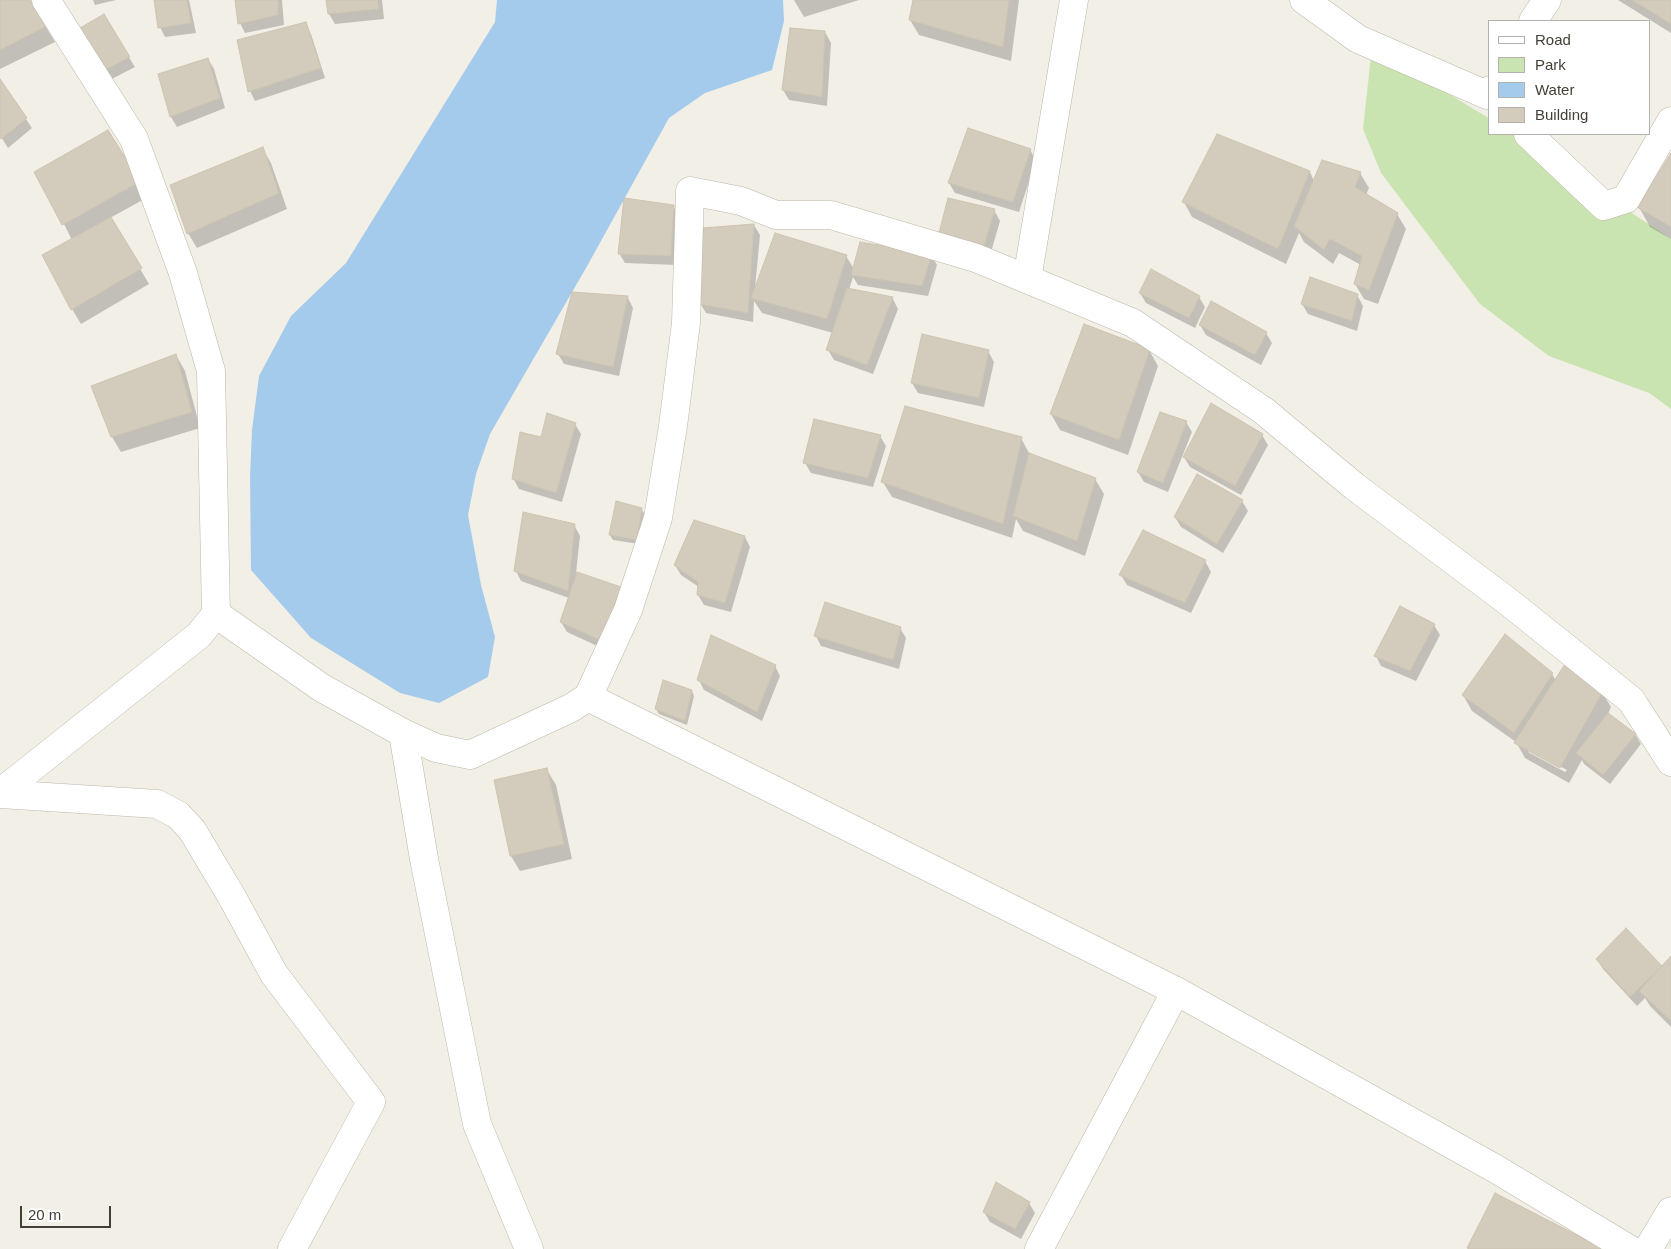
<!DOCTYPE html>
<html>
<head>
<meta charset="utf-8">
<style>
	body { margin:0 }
	#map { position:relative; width:1671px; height:1249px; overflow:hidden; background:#f2efe6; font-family:Arial,sans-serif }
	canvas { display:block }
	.legend { position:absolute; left:1488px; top:20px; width:162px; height:115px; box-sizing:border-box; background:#fff; border:1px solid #b4b2af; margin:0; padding:6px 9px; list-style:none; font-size:15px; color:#443f36 }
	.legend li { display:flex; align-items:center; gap:10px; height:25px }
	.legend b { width:25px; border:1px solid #b4b2af }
	.scale { position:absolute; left:20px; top:1206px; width:91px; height:22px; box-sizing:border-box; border:2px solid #443f36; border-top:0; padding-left:6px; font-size:15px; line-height:18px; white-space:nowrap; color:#443f36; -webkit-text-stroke:4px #fff; paint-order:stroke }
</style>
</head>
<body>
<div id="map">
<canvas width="1671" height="1249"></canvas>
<ul class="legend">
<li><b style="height:6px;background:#fff"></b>Road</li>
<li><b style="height:14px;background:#cae4b1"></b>Park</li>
<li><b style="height:14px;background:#a5cbec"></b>Water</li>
<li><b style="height:14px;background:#d3cbbc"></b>Building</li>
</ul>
<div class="scale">20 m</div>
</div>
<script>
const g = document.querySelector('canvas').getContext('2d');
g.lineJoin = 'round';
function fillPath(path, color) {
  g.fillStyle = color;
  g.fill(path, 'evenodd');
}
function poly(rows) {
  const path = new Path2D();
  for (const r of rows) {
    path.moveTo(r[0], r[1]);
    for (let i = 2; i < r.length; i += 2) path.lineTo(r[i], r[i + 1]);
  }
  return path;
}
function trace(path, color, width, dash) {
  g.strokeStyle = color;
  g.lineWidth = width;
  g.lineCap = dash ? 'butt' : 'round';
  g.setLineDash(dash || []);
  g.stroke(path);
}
const green = poly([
	[1372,47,1490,119,1490,134,1513,134,1671,239,1671,409,1649,393,1549,356,1480,304,1381,173,1363,129]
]);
const water = poly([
	[497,0,783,0,784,21,772,70,705,93,669,118,586,268,490,434,476,474,468,515,481,585,495,637,488,677,439,703,400,693,311,638,251,570,250,477,252,430,259,376,291,316,346,263,495,22]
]);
const shadow = poly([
	[0,0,29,0,55,42,0,69],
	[93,0,116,0,95,5],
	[155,0,189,0,196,33,165,37,160,27],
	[237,0,282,0,284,25,245,33,240,23],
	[328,0,382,0,384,19,335,24,329,14],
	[794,0,859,0,804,17],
	[914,0,1019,0,1011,61,919,35,910,20],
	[1618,0,1671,0,1671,33],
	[103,16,135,67,108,81,82,42],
	[305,24,311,34,325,78,255,101,250,91],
	[825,32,831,43,827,106,789,100,783,90],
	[208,59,214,69,225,108,177,127,171,117,159,75],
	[0,81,32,128,8,148,0,135],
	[1217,135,1310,172,1314,181,1360,173,1369,188,1366,195,1397,214,1406,229,1378,304,1364,299,1355,284,1361,265,1339,253,1333,264,1304,242,1299,233,1286,264,1192,217,1184,202],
	[262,148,271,163,287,209,197,248,188,233],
	[1030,150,1036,160,1019,212,955,193,949,183],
	[1671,155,1671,239,1650,227,1639,207],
	[139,182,148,197,110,218,149,284,81,324,72,309,72,240,64,224],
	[673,206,679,216,677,265,625,263,619,253],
	[994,210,1000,221,989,259,946,243],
	[754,225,760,235,755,288,846,256,854,269,931,255,937,265,928,296,858,285,853,277,849,290,893,299,898,309,873,374,834,360,828,350,833,333,762,313,754,301,753,322,706,313,700,303],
	[1140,293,1199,297,1205,307,1195,328,1146,303],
	[1357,295,1363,306,1357,331,1308,314,1302,304],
	[628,298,633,308,619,376,564,364,558,354],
	[1200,325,1266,333,1272,343,1261,365,1206,335],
	[1149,350,1158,366,1128,455,1060,430,1051,414],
	[988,351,994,362,984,407,918,393,912,383],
	[176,355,185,371,200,428,121,452,112,437,92,387],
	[1186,422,1192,432,1168,492,1144,482,1138,472],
	[575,424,581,434,562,502,519,489,513,478],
	[1262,435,1268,445,1241,495,1190,467,1184,457],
	[880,436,886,446,873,487,811,473,805,463],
	[1021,438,1030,455,1095,479,1104,494,1085,556,1023,531,1016,519,1012,538,892,497,883,482],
	[1242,501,1248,511,1223,553,1181,527,1175,517],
	[641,509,644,513,639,544,613,540,610,535],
	[574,525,580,536,576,573,620,588,626,598,608,651,567,632,561,622,569,598,521,581,516,571],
	[1144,532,1205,561,1211,572,1191,613,1127,585,1121,575],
	[745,537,750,547,731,612,704,605,698,595,699,587,681,575,675,565],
	[1434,625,1440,635,1416,681,1381,666,1376,656],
	[900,628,906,638,899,669,821,646,816,636],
	[775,666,780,676,762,721,704,690,699,680],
	[1552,674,1556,681,1602,692,1611,707,1608,714,1635,734,1641,744,1610,784,1584,764,1582,760,1569,783,1525,758,1516,742,1472,711,1463,695],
	[1528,749,1567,770,1565,772,1528,752],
	[692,691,694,696,687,725,659,714,656,709],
	[547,770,556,785,572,859,520,871,511,856],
	[1671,958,1671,1027,1650,1006,1645,998,1637,1006,1603,969,1597,959,1661,966],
	[1029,1203,1035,1213,1021,1239,990,1222,984,1212]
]);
const building = poly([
	[0,0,30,0,47,26,0,50,0,0],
	[154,0,187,0,191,23,158,28,154,0],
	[235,0,278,0,278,15,238,24,235,0],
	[326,0,378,0,379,9,328,14,326,0],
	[913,0,1009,0,1003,47,909,20,913,0],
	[1632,0,1671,0,1671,24,1632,0],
	[104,14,130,57,101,72,75,31,104,14],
	[306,22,321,68,248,92,237,40,306,22],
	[790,28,825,31,822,97,782,90,790,28],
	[208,58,220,98,170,117,158,74,208,58],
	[0,79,27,118,1,139,0,137,0,79],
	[968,128,1031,149,1013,202,948,183,968,128],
	[108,130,140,181,62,225,34,172,108,130],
	[1217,134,1310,171,1278,249,1182,202,1217,134],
	[263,147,279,193,187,234,170,185,263,147],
	[1671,153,1671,227,1637,207,1671,153],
	[1322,160,1361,172,1355,187,1398,213,1369,290,1354,284,1362,256,1330,239,1324,250,1294,226,1322,160],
	[624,198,674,205,671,256,618,254,624,198],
	[948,198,995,209,983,250,939,233,948,198],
	[111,217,142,268,71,310,42,255,111,217],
	[754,224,748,313,699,304,703,228,754,224],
	[775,233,847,255,827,319,751,298,775,233],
	[860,242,932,254,922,286,851,275,860,242],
	[1151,269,1200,296,1189,318,1139,293,1151,269],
	[1310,277,1358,294,1352,321,1301,304,1310,277],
	[847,288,893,297,867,365,826,350,847,288],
	[572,292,628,296,613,367,556,354,572,292],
	[1211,301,1267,332,1255,355,1199,325,1211,301],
	[1084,324,1150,349,1119,440,1050,414,1084,324],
	[922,334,989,350,979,398,911,383,922,334],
	[176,354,192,412,111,437,91,386,176,354],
	[1211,403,1263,434,1235,486,1183,457,1211,403],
	[905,406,1022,437,1003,524,881,482,905,406],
	[1160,412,1187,421,1163,483,1137,472,1160,412],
	[547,413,576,423,556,493,512,479,520,432,541,437,547,413],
	[814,419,881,435,868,478,803,463,814,419],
	[1029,453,1096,478,1077,541,1013,516,1029,453],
	[1197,474,1243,500,1217,544,1174,517,1197,474],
	[616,501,642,508,637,540,609,535,616,501],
	[523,512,575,524,568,591,514,571,523,512],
	[694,520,745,536,725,603,697,595,698,582,674,565,694,520],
	[1143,530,1206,560,1185,603,1119,575,1143,530],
	[577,572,621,587,602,641,560,622,577,572],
	[825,602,901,627,893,660,814,636,825,602],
	[1400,606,1435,624,1410,671,1374,656,1400,606],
	[1505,634,1553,673,1514,733,1462,695,1505,634],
	[711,635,776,665,757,712,697,680,711,635],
	[1565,664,1603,691,1560,768,1514,743,1565,664],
	[663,680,692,690,685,721,655,709,663,680],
	[1608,713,1636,734,1603,775,1576,753,1608,713],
	[547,768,564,844,510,856,494,780,547,768],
	[1626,928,1662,966,1630,997,1596,959,1626,928],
	[1671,956,1671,1021,1639,991,1671,956],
	[996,1182,1030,1202,1015,1229,983,1212,996,1182],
	[1495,1193,1604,1249,1470,1249,1467,1248,1495,1193]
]);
const street = poly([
	[1304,0,1358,39,1487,95,1490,90],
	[1533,21,1547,0],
	[1528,134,1604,206,1626,199,1671,121],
	[1027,279,1074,0],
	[216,614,322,688,403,733,436,748,470,755,571,708,588,697,628,610,658,518,673,426,686,323,690,191,741,201,776,215,831,215,976,258,1133,323,1264,411,1354,486,1506,600,1631,700,1671,762],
	[588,697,1176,991,1496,1169,1629,1249],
	[403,733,424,859,477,1124,529,1249],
	[0,793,199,635,216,614,211,371,183,273,134,139,46,0],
	[0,794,157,804,178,815,192,830,232,897,274,974,371,1102,292,1249],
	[1039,1249,1176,991],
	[1648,1249,1671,1211]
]);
fillPath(green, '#cae4b1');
fillPath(water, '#a5cbec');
fillPath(shadow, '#0003');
fillPath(building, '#d3cbbc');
trace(building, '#cdc3b0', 1);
trace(street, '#bdb7a9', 29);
trace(street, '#fff', 28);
</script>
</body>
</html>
